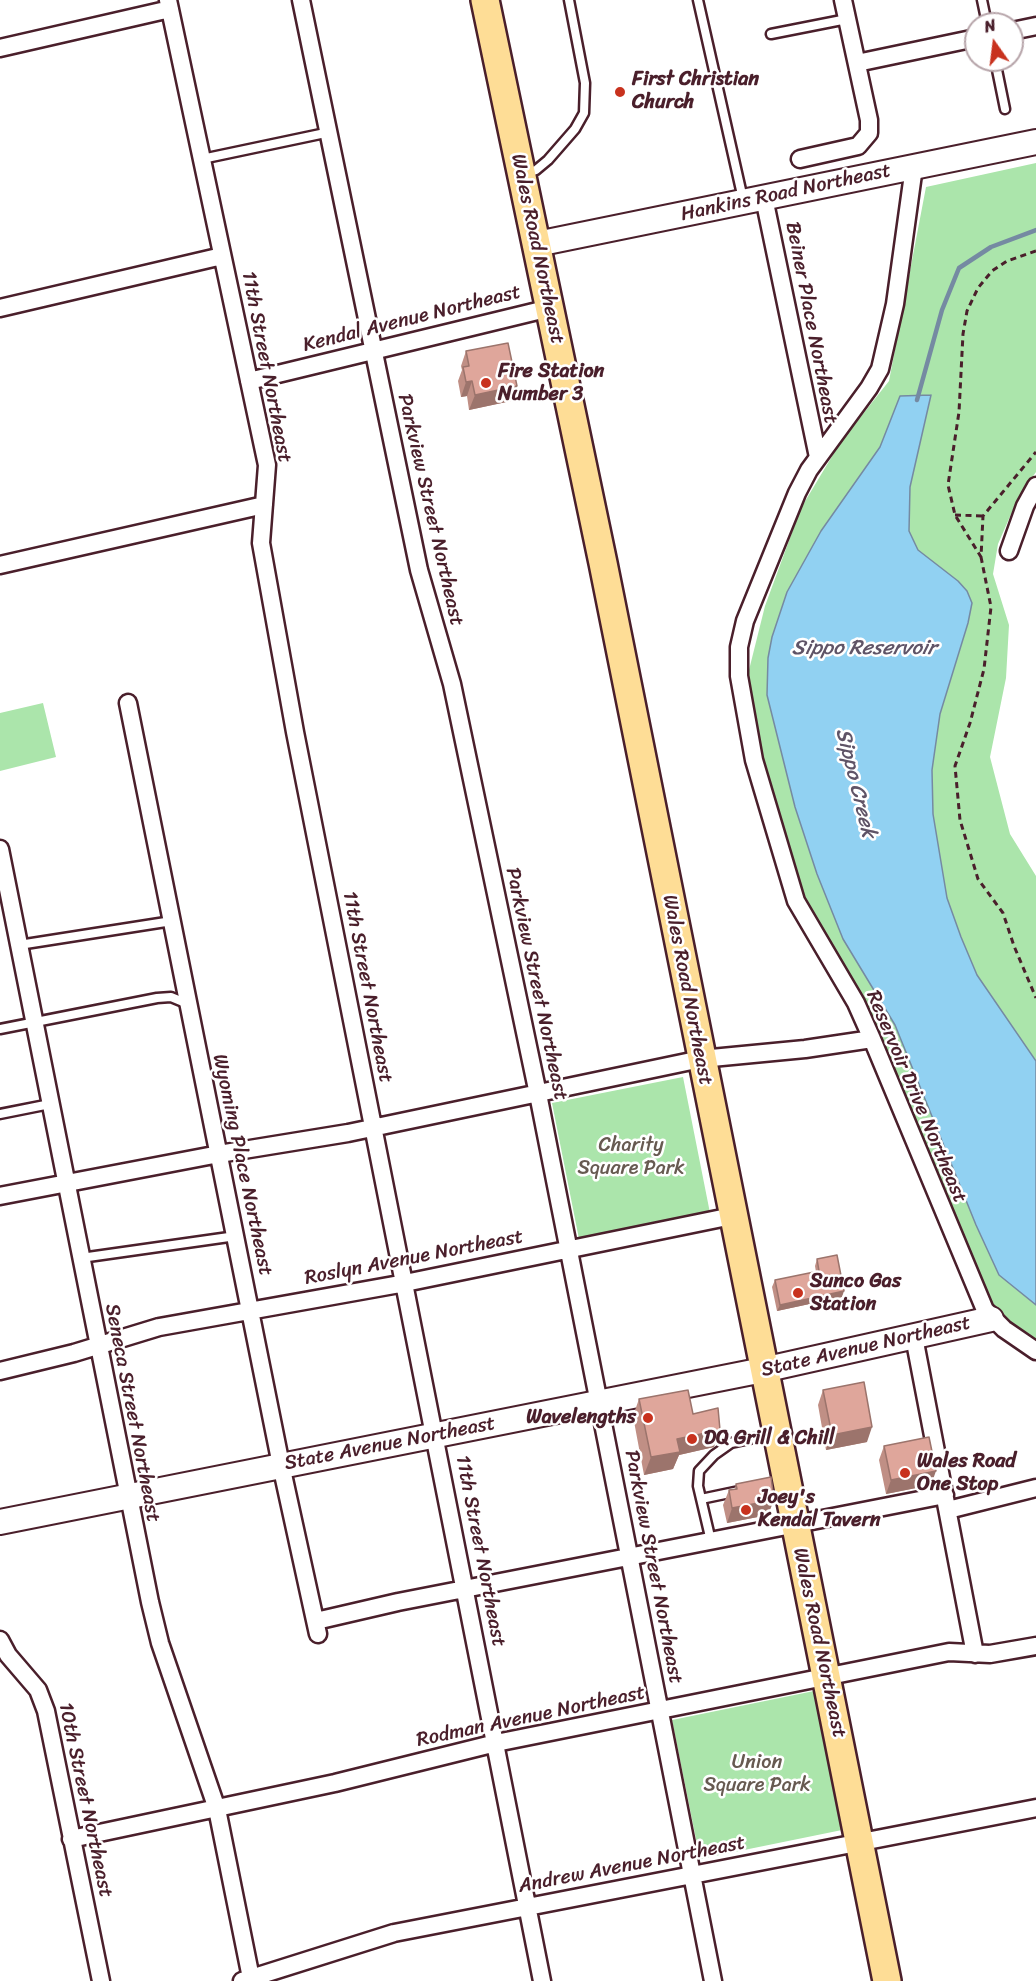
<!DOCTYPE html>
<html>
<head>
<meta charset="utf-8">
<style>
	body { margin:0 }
	#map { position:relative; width:1036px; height:1981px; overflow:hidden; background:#fff; font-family:Sriracha,sans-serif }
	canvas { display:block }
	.north { position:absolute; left:964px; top:12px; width:60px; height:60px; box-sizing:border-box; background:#fff; border:2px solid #b7a5aa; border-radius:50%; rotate:346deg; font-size:16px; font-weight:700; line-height:24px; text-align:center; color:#4a1f2b }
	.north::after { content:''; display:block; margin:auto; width:21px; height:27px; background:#c8321e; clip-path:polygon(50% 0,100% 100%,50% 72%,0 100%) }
</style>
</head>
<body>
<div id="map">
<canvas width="1036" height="1981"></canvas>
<div class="north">N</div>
</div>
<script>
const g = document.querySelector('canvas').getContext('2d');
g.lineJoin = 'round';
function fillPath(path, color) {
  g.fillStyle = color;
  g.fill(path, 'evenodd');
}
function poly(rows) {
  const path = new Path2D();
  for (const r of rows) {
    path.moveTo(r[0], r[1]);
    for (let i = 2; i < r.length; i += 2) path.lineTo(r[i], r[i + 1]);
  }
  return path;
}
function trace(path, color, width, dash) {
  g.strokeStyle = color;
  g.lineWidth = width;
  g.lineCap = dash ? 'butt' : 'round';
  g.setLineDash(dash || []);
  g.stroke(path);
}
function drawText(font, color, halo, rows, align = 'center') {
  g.font = font + ' Sriracha,sans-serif';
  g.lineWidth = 5;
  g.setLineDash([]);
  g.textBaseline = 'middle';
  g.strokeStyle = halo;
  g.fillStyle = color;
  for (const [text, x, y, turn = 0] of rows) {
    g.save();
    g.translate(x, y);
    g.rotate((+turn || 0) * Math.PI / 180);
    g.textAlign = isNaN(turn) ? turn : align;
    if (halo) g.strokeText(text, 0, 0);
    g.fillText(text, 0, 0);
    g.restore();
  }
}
const green = poly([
	[1036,163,1036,472,1018,498,998,544,993,574,1009,625,1006,678,990,757,1010,834,1036,876,1036,1341,1009,1323,989,1303,914,1115,868,1012,805,905,761,764,746,682,765,606,801,508,840,443,889,381,926,187],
	[43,703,56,757,0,771,0,713],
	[683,1077,710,1213,579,1239,552,1103],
	[814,1691,842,1830,700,1859,672,1720]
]);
const water = poly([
	[931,395,910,487,909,531,918,550,958,581,967,591,972,603,968,623,940,714,932,770,933,814,947,898,961,937,977,975,1036,1061,1036,1305,999,1275,976,1225,895,1025,843,939,817,874,795,807,767,695,768,658,772,637,787,592,821,531,880,447,900,396,931,395]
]);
const stream = poly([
	[917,400,942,310,959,268,991,247,1036,230]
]);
const path = poly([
	[1036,251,1007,261,992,271,978,288,967,311,963,334,959,412,948,485,955,515,981,557,983,516,1036,452],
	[955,515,983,516],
	[981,557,991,607,984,669,970,723,955,766,960,820,978,879,1003,913,1014,946,1036,998]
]);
const lane = poly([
	[698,0,743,199],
	[982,0,987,24],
	[771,34,847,19],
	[995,60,1005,109],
	[202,159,330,132],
	[525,174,536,170,548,160,575,129,584,113,585,83,569,0],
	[19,945,172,921],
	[0,1029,157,998,171,997,188,1004],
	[0,1114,50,1104],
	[81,1258,236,1236],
	[701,1499,739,1491],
	[711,1541,698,1486,699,1471,714,1455,731,1443,773,1434]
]);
const street = poly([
	[168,0,267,465,261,543,295,732,542,1981],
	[301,0,419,570,452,684,538,1094,713,1981],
	[1012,31,1036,26],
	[0,48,170,9],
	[857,63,976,38],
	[800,159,858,146,869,133,869,120,843,0],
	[914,167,895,304,880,369,869,388,809,470,797,493,745,621,739,647,739,676,754,760,796,901,856,1003,872,1039,985,1310,1004,1329,1036,1351],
	[764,198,818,457],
	[0,308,222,256],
	[249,381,550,308],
	[1009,551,1025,506,1036,486],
	[0,565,264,505],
	[128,703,281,1465,318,1634],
	[0,849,150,1602,160,1643,217,1809,251,1978],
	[0,1196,219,1154,348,1133,701,1059,805,1049,872,1039],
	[914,1337,975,1654],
	[0,1371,74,1353,159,1327,405,1283,732,1216],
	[948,1510,1036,1488],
	[316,1621,398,1602,945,1495],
	[0,1640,8,1655,38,1690,46,1711,101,1981],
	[71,1839,335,1783,496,1743,949,1652,990,1654,1036,1646],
	[242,1981,394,1933,1036,1808]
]);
const secondary = poly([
	[537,244,1036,142],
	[0,1522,763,1370,991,1319]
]);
const primary = poly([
	[485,0,603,563,887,1981]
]);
const wall = poly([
	[466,351,511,401,469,410,467,396,461,397,458,381,462,370,461,366],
	[817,1259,842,1297,777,1311,772,1287,775,1280,816,1272,815,1266],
	[823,1390,867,1442,826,1450,818,1405],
	[639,1399,693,1414,714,1447,679,1455,673,1469,644,1475,633,1416],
	[884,1446,931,1485,886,1494,879,1460],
	[736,1484,768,1515,727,1523,723,1505,729,1490,735,1489]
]);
const shadedWall = poly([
	[472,381,467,396,461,397,466,382],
	[517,386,511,401,469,410,475,395],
	[844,1291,842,1297,777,1311,780,1305],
	[872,1427,867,1442,826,1450,832,1435],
	[720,1430,714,1447,679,1455,673,1469,644,1475,651,1457,677,1439],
	[936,1471,931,1485,886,1494,891,1480],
	[774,1500,768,1515,727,1523,732,1508]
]);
const building = poly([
	[508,343,517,386,475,395,472,381,466,382,463,367,469,366,466,351,508,343],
	[837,1255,844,1291,780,1305,775,1280,819,1271,817,1259,837,1255],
	[864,1382,872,1427,832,1435,823,1390,864,1382],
	[688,1390,693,1414,718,1408,720,1430,677,1439,680,1452,651,1457,639,1399,688,1390],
	[929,1437,936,1471,891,1480,884,1446,929,1437],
	[771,1477,774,1500,732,1508,729,1490,737,1489,736,1484,771,1477]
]);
const markers = [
	[620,92,6,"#c8321e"],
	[486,383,6,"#c8321e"],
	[798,1293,6,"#c8321e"],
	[648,1418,6,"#c8321e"],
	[692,1439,6,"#c8321e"],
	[905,1473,6,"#c8321e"],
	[746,1510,6,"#c8321e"]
];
const poiNames = [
	["First Christian",632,80],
	["Church",632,103],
	["Fire Station",498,372],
	["Number 3",498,395],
	["Sunco Gas",810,1282],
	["Station",810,1305],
	["Wavelengths",636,1418,"right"],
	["DQ Grill & Chill",704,1439],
	["Wales Road",917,1462],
	["One Stop",917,1485],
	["Joey's",758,1498],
	["Kendal Tavern",758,1521]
];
const streetNames = [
	["Hankins Road Northeast",786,193,-12],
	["Wales Road Northeast",537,249,78],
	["Kendal Avenue Northeast",412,319,-14],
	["Beiner Place Northeast",811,323,79],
	["11th Street Northeast",266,367,79],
	["Parkview Street Northeast",430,510,77],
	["Parkview Street Northeast",536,984,78],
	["11th Street Northeast",367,987,79],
	["Wales Road Northeast",687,990,79],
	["Reservoir Drive Northeast",916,1097,67],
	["Wyoming Place Northeast",242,1165,78],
	["Roslyn Avenue Northeast",414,1258,-11],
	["State Avenue Northeast",866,1347,-13],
	["Seneca Street Northeast",132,1413,79],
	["State Avenue Northeast",390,1444,-11],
	["11th Street Northeast",480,1551,79],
	["Parkview Street Northeast",653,1567,79],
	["Wales Road Northeast",819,1643,78],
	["Rodman Avenue Northeast",531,1717,-12],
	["10th Street Northeast",85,1800,78],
	["Andrew Avenue Northeast",632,1865,-11]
];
const parkNames = [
	["Charity",631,1146],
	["Square Park",631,1169],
	["Union",757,1763],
	["Square Park",757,1786]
];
const waterNames = [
	["Sippo Reservoir",864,649],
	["Sippo Creek",855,783,76]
];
fillPath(green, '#abe5ab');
fillPath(water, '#91d1f2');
trace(water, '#758aa2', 1.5);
trace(stream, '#758aa2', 4.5);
trace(lane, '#4a1f2b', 13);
trace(street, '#4a1f2b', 21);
trace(secondary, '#4a1f2b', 28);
trace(primary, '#4a1f2b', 32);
trace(path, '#4a1f2b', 3, [6, 4.5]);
trace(lane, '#fff', 8);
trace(street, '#fff', 16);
trace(secondary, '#fff', 24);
trace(primary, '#fedd96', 27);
fillPath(wall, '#c08f85');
fillPath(shadedWall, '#9c746c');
fillPath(building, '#dfa69b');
trace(building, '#9c746c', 1.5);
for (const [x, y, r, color] of markers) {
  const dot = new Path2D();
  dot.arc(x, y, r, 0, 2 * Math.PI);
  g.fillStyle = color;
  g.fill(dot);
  trace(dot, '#fff', 2);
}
drawText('bold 20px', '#4a1f2b', '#fff', poiNames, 'left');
drawText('20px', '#4a1f2b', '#fff', streetNames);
drawText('20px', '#675a51', '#fff', parkNames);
drawText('italic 21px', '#5f5467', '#fff', waterNames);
</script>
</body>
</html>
